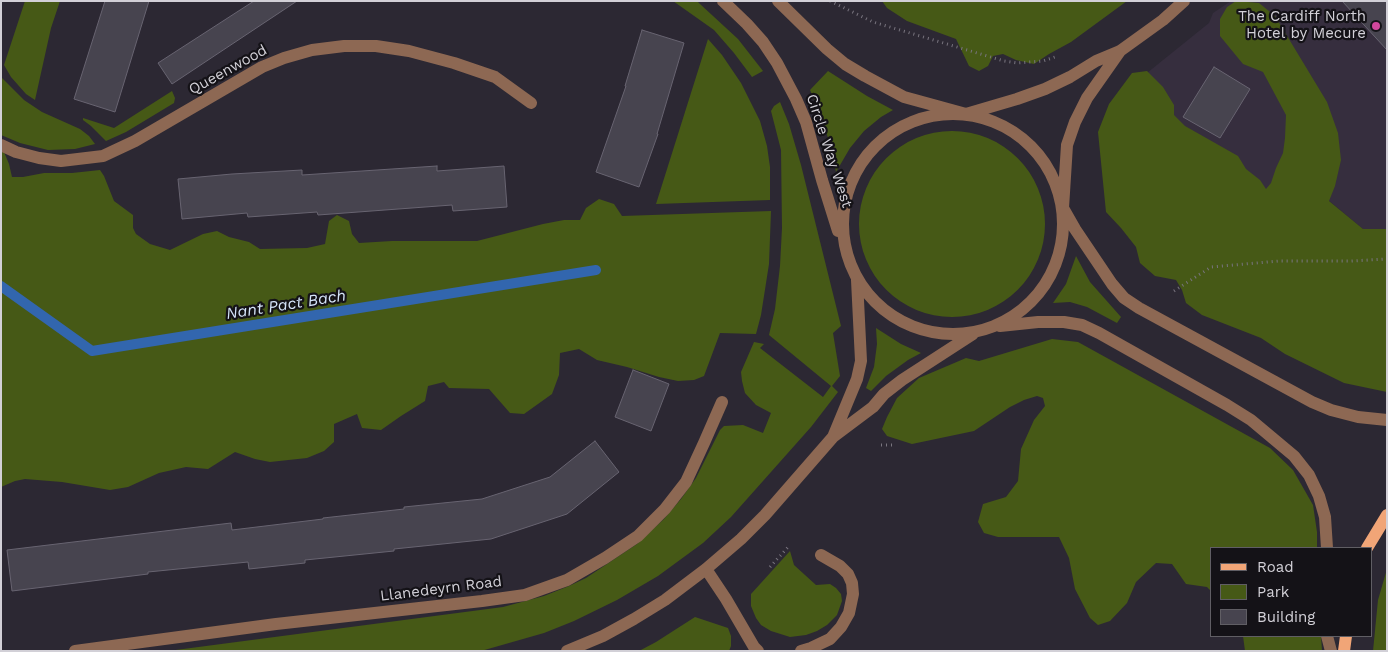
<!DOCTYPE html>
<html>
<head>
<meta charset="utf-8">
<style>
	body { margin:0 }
	#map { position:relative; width:1388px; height:652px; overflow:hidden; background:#2c2833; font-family:"Work Sans",sans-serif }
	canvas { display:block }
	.frame { position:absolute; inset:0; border:2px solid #d2d0d7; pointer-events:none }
	.legend { position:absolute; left:1210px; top:547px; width:162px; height:90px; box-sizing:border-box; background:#141217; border:1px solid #605e64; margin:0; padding:6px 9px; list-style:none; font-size:15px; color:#d2d0d7 }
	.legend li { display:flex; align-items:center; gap:10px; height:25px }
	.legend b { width:25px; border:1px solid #605e64 }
</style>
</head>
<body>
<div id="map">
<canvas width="1388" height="652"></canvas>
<div class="frame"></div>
<ul class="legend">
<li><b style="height:6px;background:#f1a577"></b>Road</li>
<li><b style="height:14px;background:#465916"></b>Park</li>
<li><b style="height:14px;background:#47444f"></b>Building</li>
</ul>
</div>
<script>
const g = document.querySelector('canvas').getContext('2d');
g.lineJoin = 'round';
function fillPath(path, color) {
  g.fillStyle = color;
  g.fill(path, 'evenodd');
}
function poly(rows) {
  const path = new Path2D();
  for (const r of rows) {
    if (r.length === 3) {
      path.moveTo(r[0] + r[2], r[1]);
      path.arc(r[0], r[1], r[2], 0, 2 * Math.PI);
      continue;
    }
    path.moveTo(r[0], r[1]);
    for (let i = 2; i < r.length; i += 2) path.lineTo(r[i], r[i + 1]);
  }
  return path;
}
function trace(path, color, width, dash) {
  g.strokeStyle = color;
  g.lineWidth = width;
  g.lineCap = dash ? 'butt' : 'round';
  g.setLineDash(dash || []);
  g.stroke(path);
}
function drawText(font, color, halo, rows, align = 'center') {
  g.font = font + ' "Work Sans",sans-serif';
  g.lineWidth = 4.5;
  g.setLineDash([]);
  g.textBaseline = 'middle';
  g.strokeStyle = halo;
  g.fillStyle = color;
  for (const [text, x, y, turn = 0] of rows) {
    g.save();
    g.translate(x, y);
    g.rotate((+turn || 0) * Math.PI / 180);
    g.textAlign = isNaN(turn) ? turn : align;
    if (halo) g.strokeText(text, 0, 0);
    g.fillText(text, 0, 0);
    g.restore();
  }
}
const commercial = poly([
	[1231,1,1387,1,1387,229,1363,229,1327,199,1276,207,1162,120,1142,77,1209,23,1213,13]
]);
const green = poly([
	[25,1,60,1,51,28,35,100,26,94,11,77,4,65],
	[673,1,697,1,700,4,738,39,763,71,752,77,734,53,714,30],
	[882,1,1127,1,1071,42,1049,54,1034,64,1016,60,1003,54,993,56,988,66,979,71,969,66,956,39,907,21,887,8],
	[1236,1,1259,3,1275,16,1327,102,1338,133,1341,160,1335,186,1329,201,1363,229,1387,229,1387,392,1344,383,1285,354,1261,338,1202,315,1186,303,1182,290,1176,280,1155,276,1140,263,1136,247,1121,228,1106,212,1098,132,1109,104,1132,73,1147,71,1163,87,1174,105,1174,115,1185,126,1238,156,1246,169,1260,180,1266,189,1271,183,1276,168,1283,153,1285,138,1286,115,1263,72,1243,64,1220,36,1220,19,1227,7],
	[708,39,722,55,741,83,760,121,767,146,770,167,770,200,656,204],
	[828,71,867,96,893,110,881,117,864,131,850,148,836,172,829,141,820,113,810,90],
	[1,77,24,100,42,112,80,129,89,136,95,144,75,149,48,150,20,143,1,135],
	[172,91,175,98,174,103,126,132,106,141,91,126,83,120,83,118,114,128],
	[780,102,789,124,801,165,841,326,833,333,840,376,832,386,838,392,811,427,731,517,703,543,658,576,617,600,574,621,544,633,481,651,168,651,503,607,544,596,569,586,586,578,637,544,664,519,681,499,696,478,720,430,724,426,743,425,763,433,771,413,756,405,745,393,742,381,741,372,754,342,764,344,760,348,823,397,831,386,769,335,775,309,780,266,782,228,781,150,771,111,774,106],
	[952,224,93],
	[1,151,4,152,9,164,12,177,23,177,44,173,72,173,100,170,104,176,114,201,133,215,133,228,136,234,150,244,170,250,203,234,217,231,229,237,249,242,260,249,307,248,325,244,329,221,337,215,349,221,352,234,359,243,392,241,477,241,543,224,564,220,580,220,586,208,599,199,614,204,622,216,771,211,769,264,761,315,756,334,720,333,704,376,694,380,678,381,659,377,627,367,597,360,579,349,560,353,559,375,552,394,524,414,510,413,489,389,449,388,444,382,428,386,425,401,401,416,381,430,362,428,357,414,334,424,334,442,324,451,307,458,270,462,255,459,235,452,208,469,186,467,159,473,128,487,110,490,62,482,25,479,15,481,1,487],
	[1076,256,1090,282,1121,317,1117,323,1087,307,1070,302,1053,303,1066,284],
	[876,328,901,344,921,353,908,360,886,376,871,391,866,388,874,367,877,344],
	[1052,339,1078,342,1270,448,1293,470,1313,505,1317,532,1317,548,1212,548,1212,592,1207,587,1186,584,1172,564,1156,563,1136,582,1127,603,1110,621,1098,625,1090,618,1075,589,1069,558,1059,537,998,537,984,533,978,522,983,504,1006,497,1018,481,1021,449,1034,420,1045,406,1043,398,1037,396,1024,400,1010,407,974,431,912,444,887,436,882,429,887,417,897,398,919,378,966,358,979,361],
	[790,551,794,565,816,585,830,584,836,588,841,594,842,601,837,615,827,625,817,631,806,635,790,637,771,631,761,625,756,618,751,606,751,594],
	[1387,569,1387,651,1373,651,1378,600],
	[695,617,728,628,731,636,731,646,729,651,639,651,656,642],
	[1243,636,1321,636,1322,651,1245,651]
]);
const stream = poly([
	[1,286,92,351,596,270]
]);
const building = poly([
	[105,1,149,1,115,112,74,99,105,1],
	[254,1,297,1,172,84,158,63,254,1],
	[1342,1,1387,1,1387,50,1342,1],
	[642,30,684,43,657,134,658,134,639,187,596,172,626,86,625,86,642,30],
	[1214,67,1250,89,1220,138,1183,117,1214,67],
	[437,166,437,171,504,166,507,207,453,211,452,205,318,215,317,212,248,217,247,213,182,219,178,179,232,174,302,170,302,175,437,166],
	[633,370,669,384,651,431,615,417,633,370],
	[595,441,619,472,567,514,491,539,394,549,394,551,305,560,305,563,249,569,248,562,148,572,148,574,12,591,7,550,231,523,232,530,323,519,323,518,404,509,404,507,482,499,550,477,595,441]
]);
const path = poly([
	[830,1,873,22,1004,61,1017,63,1043,61,1058,56],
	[1174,291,1211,267,1279,261,1351,261,1387,259],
	[881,445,894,445],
	[770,567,789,546]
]);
const minor = poly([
	[723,1,747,24,763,42,777,63,796,99,806,122,822,180,838,231],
	[778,1,827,49,845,64,865,76,904,97,966,114,1017,99,1045,89,1070,77,1096,61,1120,51,1163,20,1184,1],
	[1120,51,1087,98,1075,122,1067,145,1063,208,1075,229,1112,284,1124,298,1139,308,1312,402,1331,410,1358,417,1387,420],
	[953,224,110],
	[1,145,16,152,39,158,61,161,103,156,135,141,262,67,284,58,312,50,344,46,376,46,409,51,454,63,495,77,531,103],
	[1000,326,1038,322,1064,322,1082,325,1099,333,1227,405,1251,420,1294,456,1309,475,1319,496,1325,517,1327,548],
	[833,437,857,379,861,361,857,280],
	[706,569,726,599,754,647,758,651],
	[1327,636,1331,651],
	[75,651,276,624,482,601,525,595,567,580,605,558,638,536,665,509,686,482,704,443,722,402],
	[567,651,603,636,634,619,665,600,706,569,741,539,765,515,833,437,873,407,884,394,902,380,973,334],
	[801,651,811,648,830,639,841,627,849,613,853,594,852,583,848,574,840,566,821,555]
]);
const major = poly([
	[1367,548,1387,515],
	[1344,651,1346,636]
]);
const markers = [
	[1376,26,5,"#d1479c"]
];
const poiNames = [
	["The Cardiff North",1366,17],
	["Hotel by Mecure",1366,34]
];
const streetNames = [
	["Queenwood",228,70,-29],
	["Circle Way West",829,151,72],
	["Llanedeyrn Road",441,589,-7]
];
const waterNames = [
	["Nant Pact Bach",286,305,-9]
];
fillPath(commercial, '#362e3e');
fillPath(green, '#465916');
trace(stream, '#3266ae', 10);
fillPath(building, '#47444f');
trace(building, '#686471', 1);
trace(path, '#79757f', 3, [1, 4]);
trace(minor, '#8d6853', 12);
trace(major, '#f1a577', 12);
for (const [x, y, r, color] of markers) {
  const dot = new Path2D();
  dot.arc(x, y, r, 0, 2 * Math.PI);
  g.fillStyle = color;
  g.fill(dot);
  trace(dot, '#141217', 2);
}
drawText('15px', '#d2d0d7', '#141217', poiNames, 'right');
drawText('15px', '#d2d0d7', '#141217', streetNames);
drawText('italic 16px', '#d6e5f9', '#141217', waterNames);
</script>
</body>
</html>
